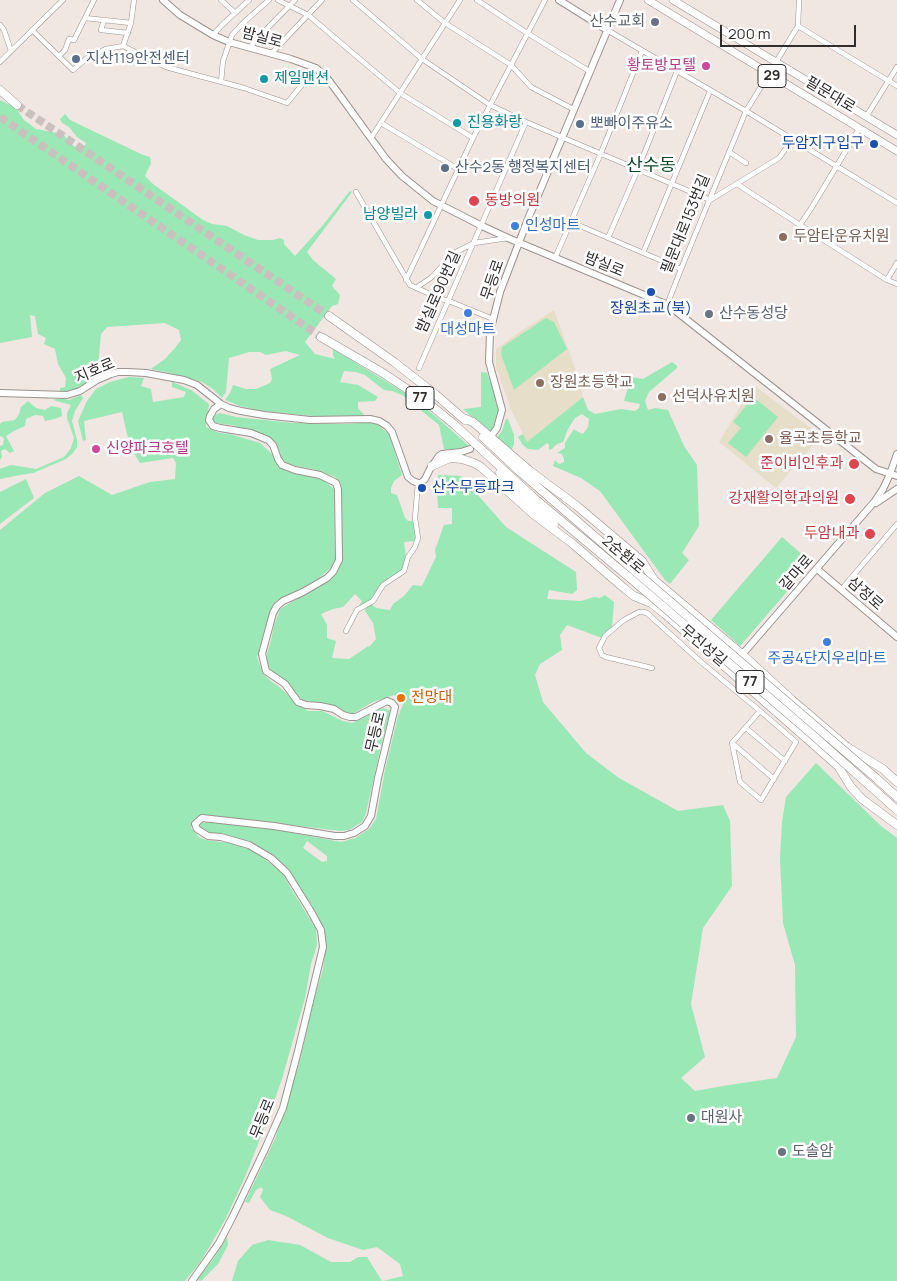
<!DOCTYPE html>
<html>
<head>
<meta charset="utf-8">
<style>
	body { margin:0 }
	#map { position:relative; width:897px; height:1281px; overflow:hidden; background:#f0e6e2; font-family:Manrope,sans-serif }
	canvas { display:block }
	.scale { position:absolute; left:720px; top:25px; width:136px; height:22px; box-sizing:border-box; border:2px solid #312d2c; border-top:0; padding-left:6px; font-size:15px; line-height:18px; white-space:nowrap; color:#312d2c; -webkit-text-stroke:4px #fff; paint-order:stroke }
</style>
</head>
<body>
<div id="map">
<canvas width="897" height="1281"></canvas>
<div class="scale">200 m</div>
</div>
<script>
const g = document.querySelector('canvas').getContext('2d');
g.lineJoin = 'round';
function fillPath(path, color) {
  g.fillStyle = color;
  g.fill(path, 'evenodd');
}
function poly(rows) {
  const path = new Path2D();
  for (const r of rows) {
    path.moveTo(r[0], r[1]);
    for (let i = 2; i < r.length; i += 2) path.lineTo(r[i], r[i + 1]);
  }
  return path;
}
function trace(path, color, width, dash) {
  g.strokeStyle = color;
  g.lineWidth = width;
  g.lineCap = dash ? 'butt' : 'round';
  g.setLineDash(dash || []);
  g.stroke(path);
}
function drawText(font, color, halo, rows, align = 'center') {
  g.font = font + ' Manrope,"Noto Sans KR",sans-serif';
  g.lineWidth = 5;
  g.setLineDash([]);
  g.textBaseline = 'middle';
  g.strokeStyle = halo;
  g.fillStyle = color;
  for (const [text, x, y, turn = 0] of rows) {
    g.save();
    g.translate(x, y);
    g.rotate((+turn || 0) * Math.PI / 180);
    g.textAlign = isNaN(turn) ? turn : align;
    if (halo) g.strokeText(text, 0, 0);
    g.fillText(text, 0, 0);
    g.restore();
  }
}
const education = poly([
	[554,310,575,368,583,397,527,442,512,412,496,367,496,349,518,333],
	[755,386,821,436,776,488,719,442,744,400]
]);
const green = poly([
	[0,100,16,108,24,120,36,129,63,134,71,144,78,149,84,148,86,143,77,137,69,127,62,123,60,119,65,114,70,120,143,155,150,157,151,163,145,176,153,184,203,220,212,224,227,226,244,235,258,240,273,240,280,238,284,240,284,244,295,256,323,225,350,191,352,192,307,252,313,260,336,279,332,286,340,295,338,304,332,306,305,342,315,354,335,359,333,355,333,349,392,385,414,399,440,420,469,446,451,450,444,449,439,425,402,395,392,391,384,390,365,375,356,372,344,371,340,382,358,385,378,397,375,401,358,402,358,408,365,416,322,417,261,411,240,406,225,400,230,393,233,385,246,389,256,389,270,383,272,379,270,369,300,355,286,351,266,355,260,352,249,352,229,358,226,392,222,398,213,389,202,382,170,373,151,369,165,359,175,348,181,340,179,330,165,323,107,327,101,334,97,377,78,388,67,391,60,391,60,388,65,387,66,378,58,364,55,349,44,344,46,338,38,334,35,316,30,315,32,337,0,343],
	[546,318,554,322,567,349,514,390,501,354,502,347],
	[672,362,677,366,677,368,649,392,645,401,648,410,655,408,668,410,684,446,697,465,699,526,682,553,689,560,670,584,665,580,600,491,581,478,553,466,555,460,559,464,564,462,564,459,562,454,557,453,565,448,565,443,574,429,578,432,583,434,588,427,589,419,582,414,575,418,568,429,563,442,557,444,552,449,549,450,549,445,547,443,538,450,528,449,523,445,518,437,523,434,527,442,583,397,588,410,595,414,621,409,635,411,639,408,640,404,624,401,631,377,643,379],
	[481,372,487,373,498,402,498,414,495,428,490,433,463,409,481,407],
	[129,377,144,378,141,386,151,389,153,402,184,397,186,392,172,387,172,382,191,390,209,404,206,427,220,433,230,434,260,443,273,455,279,465,323,479,334,489,335,560,331,568,319,578,305,588,280,599,273,607,257,657,263,674,272,682,278,686,301,707,308,711,322,711,343,721,352,723,367,716,383,708,389,710,390,713,382,741,366,813,362,822,349,830,341,831,221,817,197,817,192,823,191,828,199,837,206,840,236,844,255,852,283,873,290,887,316,929,317,945,311,964,305,998,282,1079,269,1116,245,1177,225,1220,201,1261,185,1281,0,1281,0,530,45,493,79,476,112,495,150,482,175,479,176,463,173,458,140,463,135,455,127,434,122,412,84,421,86,440,83,441,78,421,87,401,96,389,110,382],
	[81,395,83,398,75,411,72,421,77,440,77,447,73,453,66,459,33,473,20,475,0,479,0,469,11,465,36,469,64,457,71,448,74,438,67,418,67,413,71,405,53,400,59,398,69,400],
	[753,397,778,417,746,457,728,443,741,428,733,422],
	[28,401,36,408,45,410,51,406,61,408,62,416,55,419,45,421,43,416,35,415,26,419,25,426,14,431,6,436,14,451,10,453,5,449,1,451,2,457,0,460,0,446,3,445,4,438,0,436,0,424,2,422,15,420,19,414,21,407],
	[220,413,236,417,293,423,346,424,374,422,389,434,402,475,394,481,391,488,391,493,397,495,405,518,408,521,413,521,416,536,415,541,404,542,406,557,402,570,368,602,359,608,359,606,362,601,355,594,343,607,333,609,321,614,327,625,327,638,336,641,332,658,349,659,367,647,370,646,376,639,373,623,365,611,367,606,371,604,376,608,390,610,393,604,404,596,413,585,422,586,436,557,435,550,444,525,452,524,452,508,438,508,437,490,439,488,438,475,461,476,506,527,576,572,577,590,572,594,549,590,547,599,581,601,594,597,600,598,605,595,614,602,612,628,602,638,567,625,560,635,562,650,540,664,535,675,543,702,586,753,619,778,678,811,723,805,730,821,732,886,703,928,691,1004,705,1057,681,1078,695,1091,729,1085,777,1078,796,1037,795,965,783,923,780,858,782,822,786,797,816,763,881,826,897,838,897,1281,383,1281,403,1276,400,1264,377,1247,363,1250,328,1238,286,1216,270,1210,260,1197,263,1190,261,1187,256,1190,249,1203,245,1202,275,1139,289,1097,302,1052,312,1006,323,969,326,944,323,930,311,904,289,873,272,856,255,844,244,840,223,835,209,834,198,826,199,824,206,822,261,827,341,842,355,838,369,829,376,819,385,770,398,716,403,705,401,701,394,695,373,702,354,713,347,713,331,705,302,700,288,684,272,673,266,661,267,653,271,641,274,625,280,609,308,592,331,580,338,571,342,559,341,545,341,483,335,477,313,469,292,465,280,460,276,442,262,435,232,425,212,423,213,418,215,415],
	[307,841,327,856,327,861,322,862,303,848],
	[506,419,508,419,514,435,514,444,511,452,496,439,502,431],
	[26,479,34,498,0,524,0,492],
	[782,537,812,563,740,646,711,620],
	[227,1237,228,1245,218,1264,201,1281,197,1280,214,1258],
	[268,1240,300,1245,331,1262,350,1262,358,1257,367,1257,382,1281,232,1281,238,1261,252,1245]
]);
const highwayTunnel = poly([
	[17,105,329,316],
	[0,117,321,337]
]);
const street = poly([
	[221,0,235,13],
	[278,0,308,15,400,93,473,138],
	[353,0,422,59,490,105,526,122,710,200,779,158,792,140],
	[417,0,445,23,511,65,531,87,573,109],
	[477,0,527,33,589,71],
	[85,18,131,23],
	[104,20,101,30,128,33],
	[0,25,4,30,11,51],
	[798,26,897,86],
	[32,30,73,70,87,58,106,49,123,46],
	[607,30,746,111,897,203],
	[213,35,221,26,249,0],
	[123,46,166,67,244,88,287,103,316,68],
	[123,46,131,23,134,0],
	[250,48,254,42,295,0],
	[271,54,322,0],
	[59,56,65,50,69,39,74,40,94,0],
	[0,62,63,0],
	[776,62,798,26,799,0],
	[221,82,223,61,232,35,243,23,269,0],
	[866,117,897,67],
	[381,123,458,169],
	[371,138,460,0],
	[729,152,746,163],
	[737,184,800,225,887,280,897,284],
	[356,192,410,285,441,299,449,301,493,319],
	[571,222,681,269],
	[800,225,812,207,859,129],
	[608,238,638,169,677,71],
	[643,253,710,91],
	[555,258,601,153,642,51],
	[406,280,473,138,545,0],
	[887,280,897,263],
	[416,288,432,277,454,253,474,243,508,238],
	[668,305,669,300,681,269,746,111,769,74],
	[419,368,526,122],
	[841,590,897,524],
	[346,631,357,610,373,601,383,585,404,571,408,557,415,547,418,538,415,518,418,483],
	[652,668,606,657,602,655,599,648,605,636,624,620,639,612,643,612,647,613,701,662,760,711,796,742,761,800,740,782,732,743,760,711],
	[746,728,785,761],
	[732,743,774,779]
]);
const secondary = poly([
	[163,0,180,15,213,35,229,42,291,59,316,68,327,78,336,90,386,159,402,176,433,201,482,226,508,238,668,305,876,469,897,476],
	[559,0,607,30],
	[0,393,67,395,80,391,97,380,111,374,118,372,128,372,146,373,184,380,197,385,221,404],
	[492,435,497,428,502,410,501,406,489,362,490,332,500,292,528,219,620,0],
	[876,503,897,489],
	[817,569,897,637],
	[740,657,875,501,883,489,890,474,897,454],
	[192,1281,219,1243,233,1216,265,1149,283,1108,298,1051,323,947,321,930,310,910,287,873,271,858,249,845,221,837,208,836,197,829,195,824,202,818,274,826,335,836,344,836,354,833,365,826,371,816,378,778,395,707,392,703,387,701,356,717,350,717,343,715,334,709,320,706,306,705,298,702,285,684,266,671,262,654,273,613,277,606,283,601,303,592,327,578,333,572,339,560,338,489,336,483,320,475,295,470,282,465,278,459,273,445,268,440,251,433,220,428,213,426,209,420,210,416,214,409,221,404,229,408,241,411,264,415,310,420,370,419,379,421,387,426,392,432,408,477,413,481,418,483,421,483,425,479,430,469,439,456,442,454,461,452,470,449]
]);
const primary = poly([
	[648,0,897,151],
	[673,0,897,135]
]);
const highway = poly([
	[0,90,17,105],
	[329,316,394,362,435,394,465,420],
	[321,337,383,373,428,403,455,425,534,498,630,578],
	[463,418,473,422,530,471,577,506,642,561,654,580,743,655,792,700,847,747,883,769,897,782],
	[483,437,518,470,637,573],
	[432,466,450,458,462,459,474,463,481,467,533,514,573,544,625,589,634,596,651,603,665,614,838,766,851,787,862,799,897,825],
	[500,473,528,502,554,525],
	[745,672,794,713],
	[876,778,897,797],
	[870,786,897,810]
]);
const highwayBridge = poly([
	[637,573,876,778],
	[630,578,814,736,870,786]
]);
const markers = [
	[655,22,5,"#6b7280"],
	[76,59,5,"#5c6f8a"],
	[706,66,5,"#d1479c"],
	[264,79,5,"#0f9aa8"],
	[457,123,5,"#0f9aa8"],
	[580,124,5,"#5c6f8a"],
	[874,144,5,"#1a4fb4"],
	[445,168,5,"#5c6f8a"],
	[474,201,6,"#e0444e"],
	[428,215,5,"#0f9aa8"],
	[515,226,5,"#3f7fe0"],
	[783,237,5,"#8d6e63"],
	[651,292,5,"#1a4fb4"],
	[468,313,5,"#3f7fe0"],
	[709,314,5,"#6b7280"],
	[540,383,5,"#8d6e63"],
	[662,397,5,"#8d6e63"],
	[769,439,5,"#8d6e63"],
	[96,449,5,"#d1479c"],
	[854,464,6,"#e0444e"],
	[422,488,5,"#1a4fb4"],
	[850,499,6,"#e0444e"],
	[870,534,6,"#e0444e"],
	[827,642,5,"#3f7fe0"],
	[401,698,5,"#e8710a"],
	[691,1118,5,"#6b7280"],
	[782,1152,5,"#6b7280"]
];
const shields = [
	[772,76,28],
	[420,398,28],
	[750,682,28]
];
const shieldNames = [
	["29",772,76],
	["77",420,398],
	["77",750,682]
];
const worshipNames = [
	["산수교회",645,22,"right"],
	["산수동성당",719,314],
	["대원사",701,1118],
	["도솔암",792,1152]
];
const streetNames = [
	["밤실로",262,38,15],
	["필문대로",830,95,31],
	["필문대로153번길",686,224,-68],
	["밤실로",604,265,22],
	["무등로",493,280,-71],
	["밤실로90번길",439,292,-66],
	["지호로",95,371,-23],
	["2순환로",623,555,40],
	["갈마로",797,573,-49],
	["삼정로",865,594,41],
	["무진성길",703,646,40],
	["무등로",376,732,-77],
	["무등로",263,1119,-68]
];
const serviceNames = [
	["지산119안전센터",86,59],
	["뽀빠이주유소",590,124],
	["산수2동 행정복지센터",455,168]
];
const hotelNames = [
	["황토방모텔",696,66],
	["신양파크호텔",106,449,"left"]
];
const cultureNames = [
	["제일맨션",274,79],
	["진용화랑",467,123],
	["남양빌라",418,215,"right"]
];
const transitNames = [
	["두암지구입구",864,144],
	["장원초교(북)",651,309,"center"],
	["산수무등파크",432,488,"left"]
];
const healthNames = [
	["동방의원",485,201,"left"],
	["준이비인후과",843,464],
	["강재활의학과의원",839,499],
	["두암내과",859,534]
];
const shopNames = [
	["인성마트",525,226,"left"],
	["대성마트",468,330],
	["주공4단지우리마트",827,659]
];
const educationNames = [
	["두암타운유치원",793,237],
	["장원초등학교",550,383],
	["선덕사유치원",672,397],
	["율곡초등학교",779,439]
];
const foodNames = [
	["전망대",411,698]
];
const quarterNames = [
	["산수동",651,166]
];
fillPath(education, '#e7dec9');
fillPath(green, '#99e8b5');
trace(highwayTunnel, '#cac1be', 8, [8, 4]);
trace(street, '#9b938f', 5.5);
trace(secondary, '#9b938f', 8);
trace(primary, '#9b938f', 8);
trace(highway, '#9b938f', 9);
trace(street, '#fff', 4.5);
trace(secondary, '#fff', 6);
trace(primary, '#fff', 7);
trace(highway, '#fff', 8);
trace(highwayBridge, '#9b938f', 9, []);
trace(highwayBridge, '#fff', 8);
for (const [x, y, r, color] of markers) {
  const dot = new Path2D();
  dot.arc(x, y, r, 0, 2 * Math.PI);
  g.fillStyle = color;
  g.fill(dot);
  trace(dot, '#fff', 2);
}
for (const [x, y, w] of shields) {
  const box = new Path2D();
  box.roundRect(x - w / 2, y - 11.5, w, 23, 4);
  g.fillStyle = '#fff';
  g.fill(box);
  trace(box, '#312d2c', 1);
}
drawText('bold 14px', '#312d2c', null, shieldNames);
drawText('15px', '#5b616d', '#fff', worshipNames, 'left');
drawText('15px', '#312d2c', '#fff', streetNames);
drawText('15px', '#4e5e75', '#fff', serviceNames, 'left');
drawText('15px', '#b23c85', '#fff', hotelNames, 'right');
drawText('15px', '#0d838f', '#fff', cultureNames, 'left');
drawText('15px', '#164399', '#fff', transitNames, 'right');
drawText('15px', '#be3a42', '#fff', healthNames, 'right');
drawText('15px', '#366cbe', '#fff', shopNames);
drawText('15px', '#785e54', '#fff', educationNames, 'left');
drawText('15px', '#c56008', '#fff', foodNames, 'left');
drawText('18px', '#0e4625', '#fff', quarterNames);
</script>
</body>
</html>
